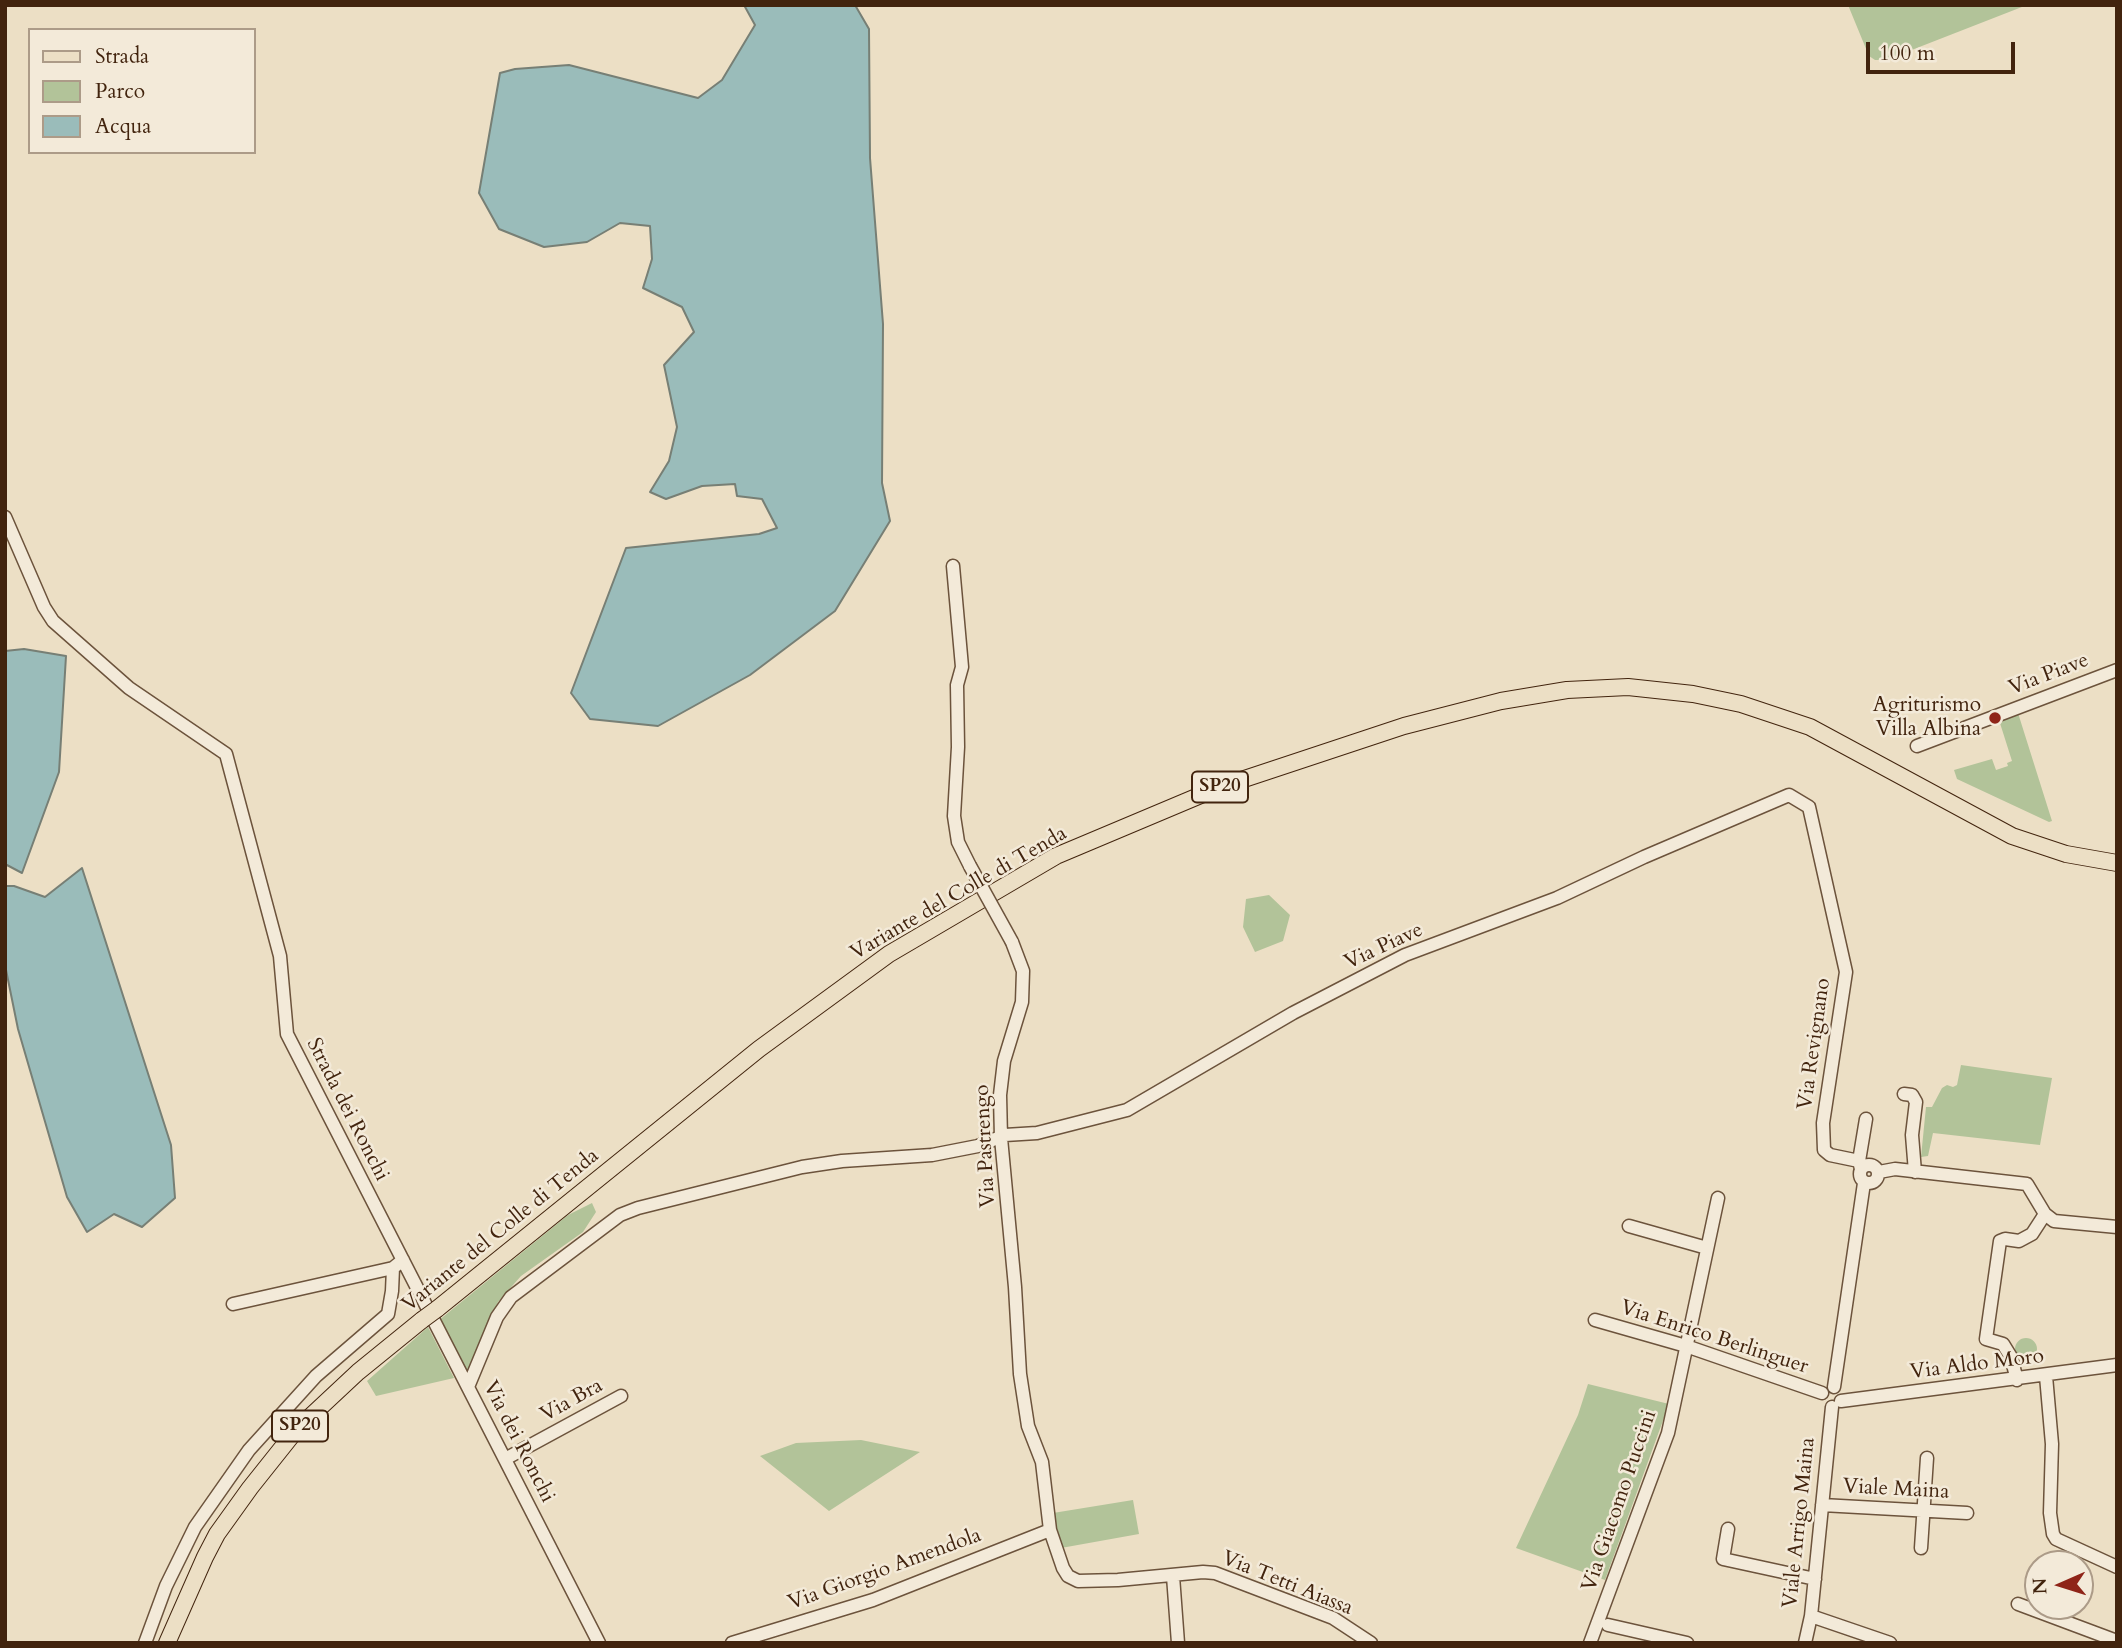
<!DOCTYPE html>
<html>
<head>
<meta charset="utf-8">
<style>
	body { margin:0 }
	#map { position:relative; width:2122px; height:1648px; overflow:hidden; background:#ecdfc5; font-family:Cardo,serif }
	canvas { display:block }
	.frame { position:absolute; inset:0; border:7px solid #42240e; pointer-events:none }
	.legend { position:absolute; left:28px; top:28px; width:228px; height:126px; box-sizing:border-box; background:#f3ead9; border:2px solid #ac9b88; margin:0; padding:9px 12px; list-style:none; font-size:21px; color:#42240e }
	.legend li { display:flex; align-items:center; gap:14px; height:35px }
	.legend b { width:35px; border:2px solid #ac9b88 }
	.north { position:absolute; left:2024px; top:1550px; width:70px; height:70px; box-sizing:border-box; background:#f3ead9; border:2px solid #ac9b88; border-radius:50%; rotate:267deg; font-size:19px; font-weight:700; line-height:28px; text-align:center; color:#42240e }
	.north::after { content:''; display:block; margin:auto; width:24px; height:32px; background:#8f2418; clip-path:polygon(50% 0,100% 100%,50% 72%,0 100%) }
	.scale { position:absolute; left:1866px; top:42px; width:149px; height:32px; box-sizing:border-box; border:4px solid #42240e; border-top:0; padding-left:9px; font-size:21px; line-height:24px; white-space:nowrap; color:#42240e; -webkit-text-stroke:5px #f3ead9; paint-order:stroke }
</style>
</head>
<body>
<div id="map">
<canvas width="2122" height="1648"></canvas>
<div class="frame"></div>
<ul class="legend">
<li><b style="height:9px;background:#ecdfc5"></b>Strada</li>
<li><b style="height:19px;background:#b2c399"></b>Parco</li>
<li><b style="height:19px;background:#9abcba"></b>Acqua</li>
</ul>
<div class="north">N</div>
<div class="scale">100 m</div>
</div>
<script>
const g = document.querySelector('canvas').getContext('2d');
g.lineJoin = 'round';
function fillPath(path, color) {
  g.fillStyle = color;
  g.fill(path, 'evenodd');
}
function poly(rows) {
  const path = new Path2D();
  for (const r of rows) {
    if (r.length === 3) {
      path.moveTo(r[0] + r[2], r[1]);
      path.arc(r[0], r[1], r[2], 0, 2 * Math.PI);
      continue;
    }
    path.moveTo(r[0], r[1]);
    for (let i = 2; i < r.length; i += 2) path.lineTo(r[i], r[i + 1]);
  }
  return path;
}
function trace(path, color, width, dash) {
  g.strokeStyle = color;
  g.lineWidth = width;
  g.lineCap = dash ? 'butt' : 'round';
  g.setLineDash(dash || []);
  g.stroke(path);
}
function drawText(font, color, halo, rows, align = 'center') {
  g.font = font + ' Cardo,serif';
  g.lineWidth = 5;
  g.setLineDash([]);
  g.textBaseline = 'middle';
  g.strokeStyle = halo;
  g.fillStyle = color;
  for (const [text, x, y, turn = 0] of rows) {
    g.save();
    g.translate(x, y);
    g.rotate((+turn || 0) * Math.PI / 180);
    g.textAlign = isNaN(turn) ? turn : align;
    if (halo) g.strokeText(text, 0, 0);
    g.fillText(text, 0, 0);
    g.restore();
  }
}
const green = poly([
	[1848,5,2027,5,1886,60,1875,60,1869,56],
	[2018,713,2052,821,2049,822,1957,779,1954,770,1992,759,1996,770,2008,766,2007,763,2012,761,1999,720],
	[1269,895,1290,915,1283,941,1255,952,1243,927,1246,899],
	[1961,1065,2052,1078,2040,1145,1933,1133,1928,1156,1921,1157,1926,1107,1932,1107,1942,1088,1947,1085,1953,1087,1957,1085],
	[592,1203,596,1212,583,1232,521,1276,498,1302,470,1370,462,1369,438,1321,568,1215],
	[428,1327,454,1378,376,1396,367,1381],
	[2026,1349,11],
	[1588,1384,1669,1404,1605,1580,1516,1548,1578,1415],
	[861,1440,920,1452,829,1511,760,1456,796,1443],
	[1133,1500,1139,1534,1061,1548,1053,1513]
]);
const water = poly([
	[744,5,855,5,869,29,870,158,883,324,882,483,890,521,835,611,750,675,658,726,590,719,571,693,626,548,759,534,777,528,762,499,737,496,735,484,702,486,666,499,650,492,669,461,677,427,664,365,694,332,682,307,643,288,652,259,650,226,620,223,587,242,544,247,499,229,479,193,500,73,515,69,569,65,698,98,722,80,755,25,744,5],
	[24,649,66,656,59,772,22,873,5,864,5,651,24,649],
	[82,868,171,1145,175,1198,142,1227,114,1214,87,1232,67,1197,18,1029,5,965,5,886,14,886,45,897,82,868]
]);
const minor = poly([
	[5,517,44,607,53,621,129,688,226,754,280,956,287,1034,599,1643],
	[953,566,962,667,957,685,958,747,954,816,958,842,970,866],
	[1917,746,2117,670],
	[1012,942,1023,971,1022,1002,1004,1061,1000,1095,1001,1138,1015,1287,1020,1374,1028,1426,1042,1462,1050,1530,1063,1568,1068,1576,1078,1581,1118,1580,1203,1572,1215,1573,1333,1618,1371,1643],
	[1904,1094,1912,1095,1916,1102,1912,1135,1915,1172],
	[1859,1161,1866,1119],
	[1869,1174,9],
	[1879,1172,1895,1169,2027,1184,2045,1214,2054,1221,2117,1227],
	[1629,1226,1707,1248],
	[233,1304,393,1268],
	[1595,1320,1686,1346,1822,1393],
	[2046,1376,2052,1444,2050,1513,2053,1534,2056,1539,2117,1567],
	[2017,1380,2011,1357,2003,1344,1986,1339,2000,1241,2005,1239,2019,1241,2032,1234,2045,1214],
	[468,1387,497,1317,511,1297,620,1215,638,1208,802,1167,842,1161,932,1155,978,1146,1005,1135,1037,1133,1127,1110,1293,1013,1405,955,1557,898,1644,857,1789,795,1809,807,1846,972,1823,1123,1824,1150,1830,1155,1859,1161,1861,1169],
	[1834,1387,1864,1183],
	[1841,1401,2117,1365],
	[505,1459,621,1396],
	[1822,1505,1967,1513],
	[1728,1529,1723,1559,1815,1579],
	[1921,1548,1927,1458],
	[1173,1576,1178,1643],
	[2018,1604,2117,1641],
	[1811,1616,1890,1643],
	[1608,1625,1687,1643],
	[145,1643,166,1586,195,1527,249,1450,316,1376,388,1314,392,1291,393,1268,403,1260],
	[732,1643,873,1600,1050,1530],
	[1590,1643,1668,1433,1718,1198],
	[1805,1643,1811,1616,1832,1407]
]);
const major = poly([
	[437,1309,759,1049,889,954,1056,856,1220,787,1404,726,1501,701,1567,690,1628,687,1693,694,1741,704,1810,727,2012,836,2066,854,2117,863],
	[167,1643,205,1557,217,1534,250,1488,297,1429,358,1372,422,1320]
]);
const minorBridge = poly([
	[970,866,1012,942]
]);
const majorBridge = poly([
	[422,1320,437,1309]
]);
const markers = [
	[1995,718,7,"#8f2418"]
];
const shields = [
	[1220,787,56],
	[300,1426,56]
];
const shieldNames = [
	["SP20",1220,787],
	["SP20",300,1426]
];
const streetNames = [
	["Via Piave",2049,675,-21],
	["Variante del Colle di Tenda",959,894,-30],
	["Via Piave",1384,947,-25],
	["Via Revignano",1815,1044,-82],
	["Strada dei Ronchi",347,1110,63],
	["Via Pastrengo",986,1146,-93],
	["Variante del Colle di Tenda",501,1231,-39],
	["Via Enrico Berlinguer",1714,1338,18],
	["Via Aldo Moro",1977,1365,-7],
	["Via Bra",572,1401,-29],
	["Via dei Ronchi",518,1442,63],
	["Viale Maina",1896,1490,3],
	["Via Giacomo Puccini",1620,1501,-71],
	["Viale Arrigo Maina",1800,1523,-84],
	["Via Giorgio Amendola",885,1570,-20],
	["Via Tetti Aiassa",1287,1584,22]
];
const poiNames = [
	["Agriturismo",1981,706],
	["Villa Albina",1981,730]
];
fillPath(green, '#b2c399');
fillPath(water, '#9abcba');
trace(water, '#777f75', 2);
trace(minor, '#6c533c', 15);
trace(major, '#42240e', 18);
trace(minor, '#f3ead9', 12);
trace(major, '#ecdfc5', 16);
trace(minorBridge, '#6c533c', 15, []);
trace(majorBridge, '#42240e', 18, []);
trace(minorBridge, '#f3ead9', 12);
trace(majorBridge, '#ecdfc5', 16);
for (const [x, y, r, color] of markers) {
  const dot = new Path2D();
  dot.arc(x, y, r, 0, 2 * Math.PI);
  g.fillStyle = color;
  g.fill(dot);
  trace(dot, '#f3ead9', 2.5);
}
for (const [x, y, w] of shields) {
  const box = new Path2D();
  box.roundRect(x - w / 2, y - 15.5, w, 31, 5);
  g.fillStyle = '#f3ead9';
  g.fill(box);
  trace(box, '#42240e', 2);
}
drawText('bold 19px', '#42240e', null, shieldNames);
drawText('21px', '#42240e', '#f3ead9', streetNames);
drawText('21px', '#42240e', '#f3ead9', poiNames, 'right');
</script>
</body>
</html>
